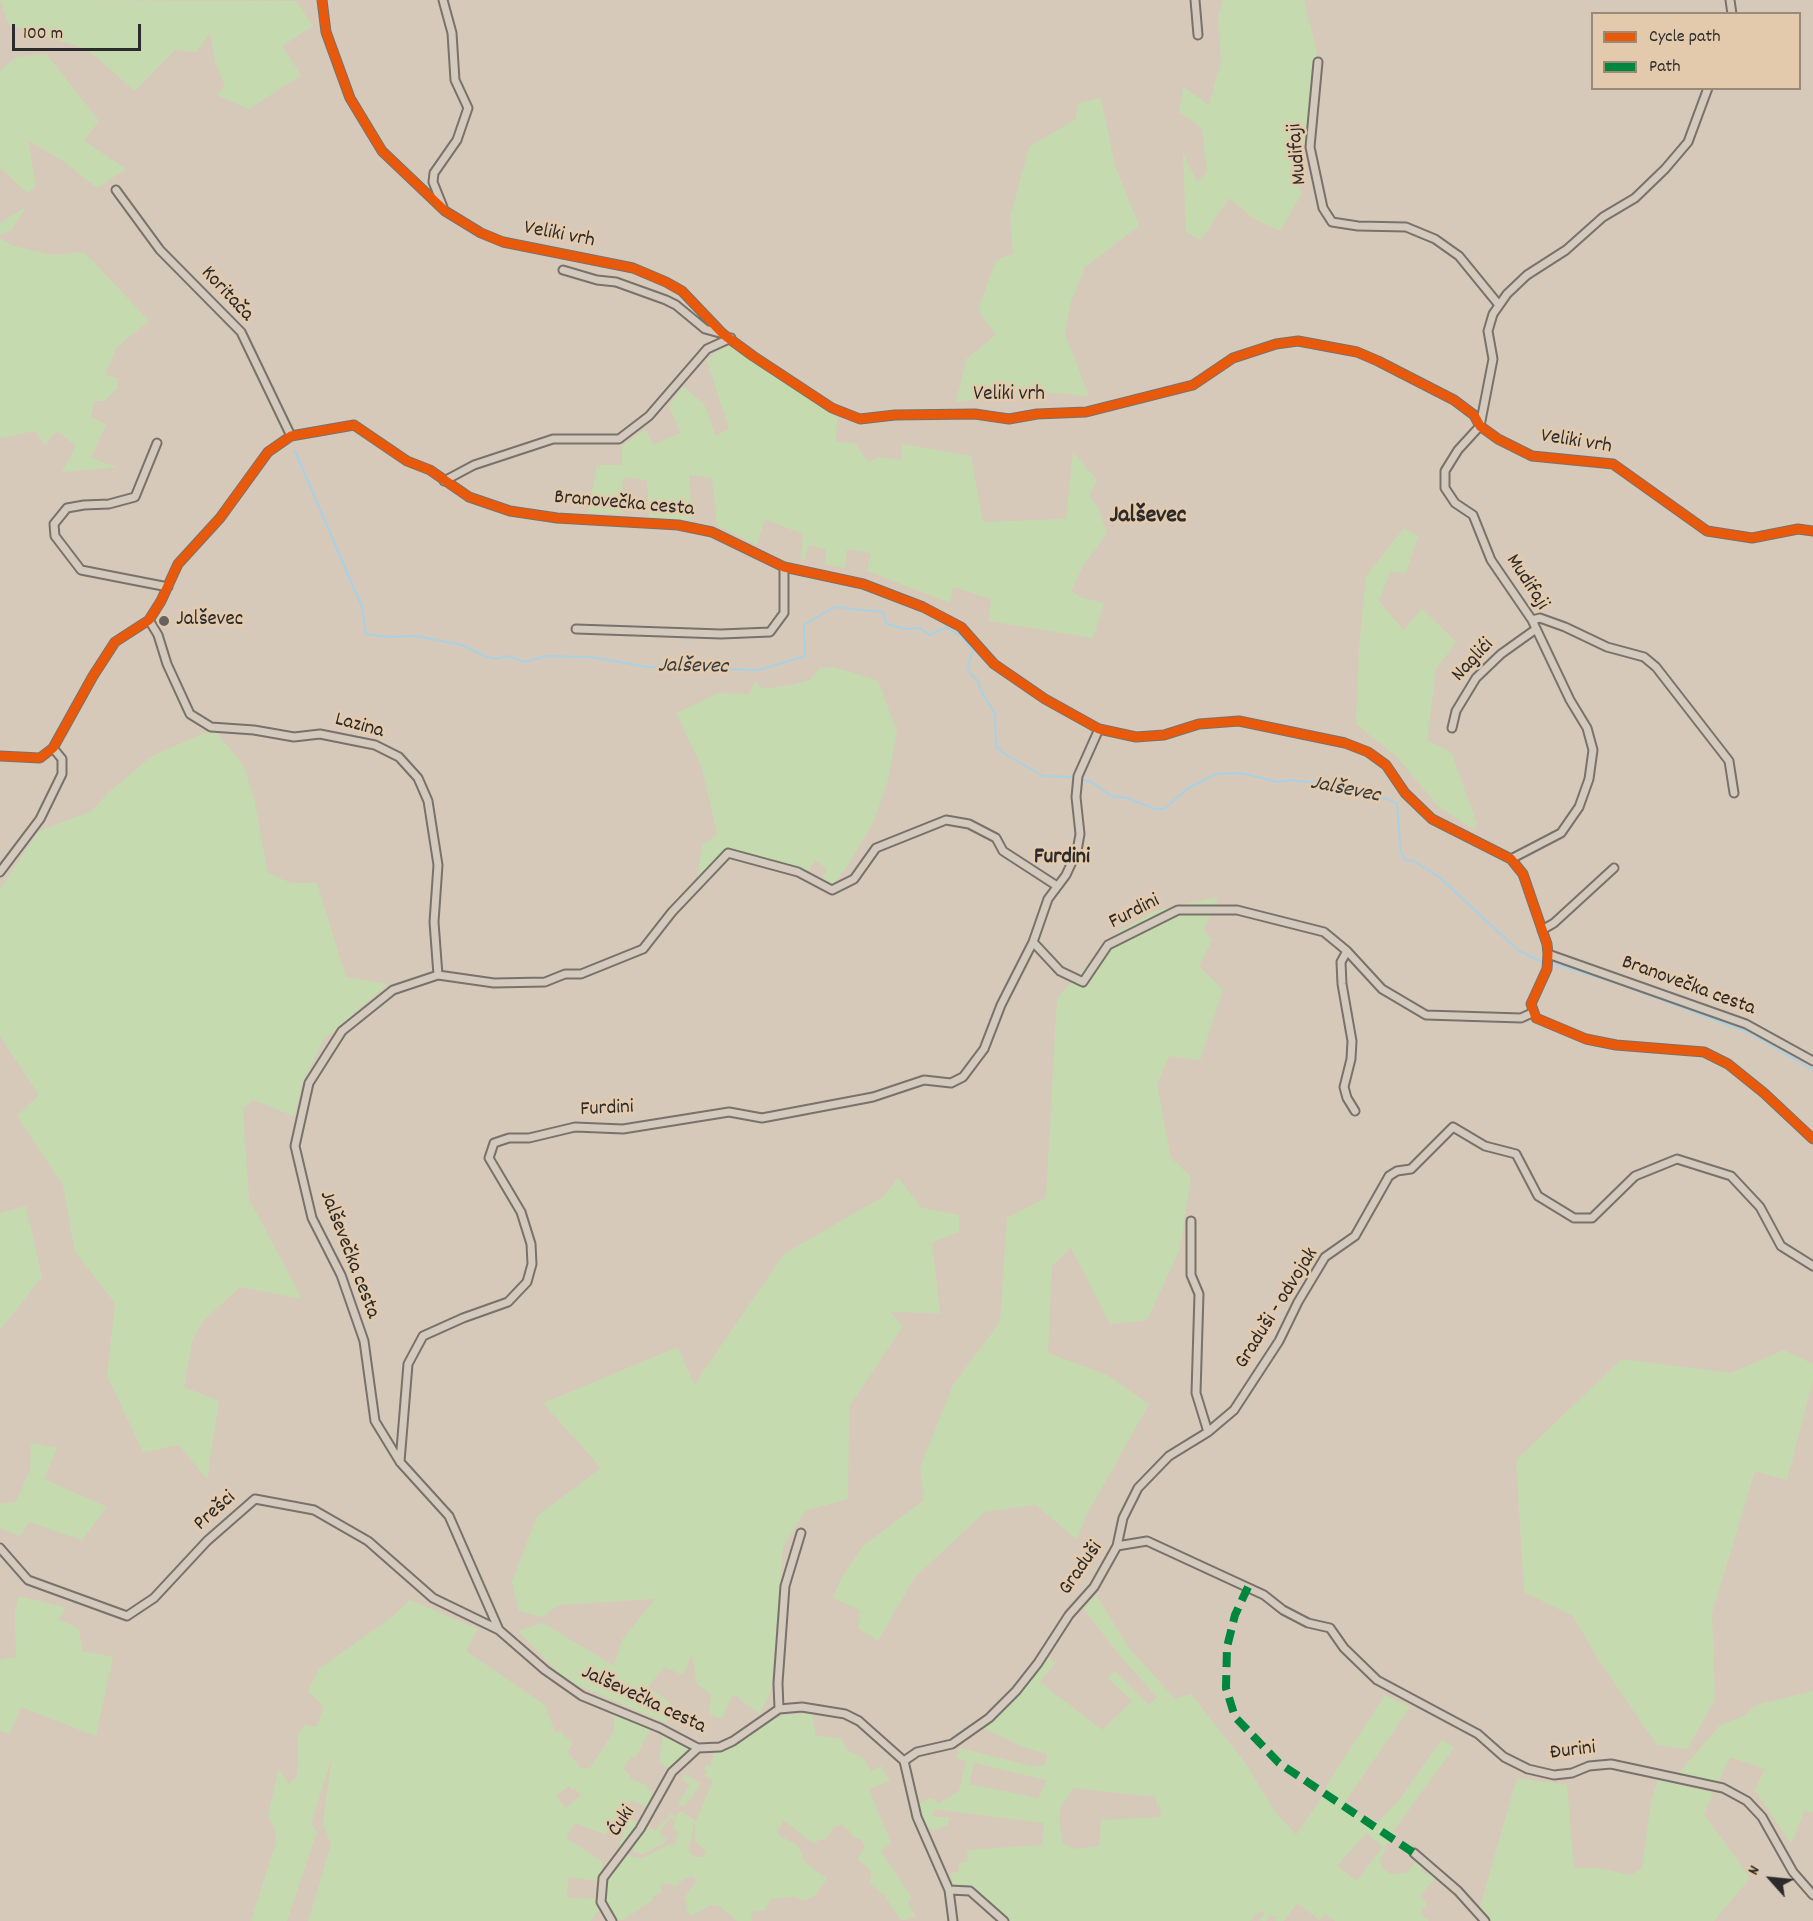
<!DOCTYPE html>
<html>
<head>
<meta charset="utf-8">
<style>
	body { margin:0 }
	#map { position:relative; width:1813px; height:1921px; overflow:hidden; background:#d7c9b9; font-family:Dekko,sans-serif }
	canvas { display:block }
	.legend { position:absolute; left:1591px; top:12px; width:210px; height:78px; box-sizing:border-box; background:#e4caac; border:2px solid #9a8a78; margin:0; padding:8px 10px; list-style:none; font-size:18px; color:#2b2b2b }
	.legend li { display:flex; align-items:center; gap:12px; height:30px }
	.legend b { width:30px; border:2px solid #9a8a78 }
	.north { position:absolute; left:1741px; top:1849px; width:60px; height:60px; -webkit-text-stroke:4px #e4caac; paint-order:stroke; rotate:297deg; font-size:16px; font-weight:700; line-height:24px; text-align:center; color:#2b2b2b }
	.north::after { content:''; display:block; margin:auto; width:21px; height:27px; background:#2b2b2b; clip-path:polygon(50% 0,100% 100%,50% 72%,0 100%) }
	.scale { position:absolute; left:12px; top:24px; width:129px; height:27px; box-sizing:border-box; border:3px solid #2b2b2b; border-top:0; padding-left:8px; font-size:18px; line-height:21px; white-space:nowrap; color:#2b2b2b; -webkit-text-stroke:4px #e4caac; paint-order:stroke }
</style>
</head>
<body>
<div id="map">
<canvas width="1813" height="1921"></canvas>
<ul class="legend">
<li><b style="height:8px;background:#e8590c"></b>Cycle path</li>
<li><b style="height:8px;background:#00873e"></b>Path</li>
</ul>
<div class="north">N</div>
<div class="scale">100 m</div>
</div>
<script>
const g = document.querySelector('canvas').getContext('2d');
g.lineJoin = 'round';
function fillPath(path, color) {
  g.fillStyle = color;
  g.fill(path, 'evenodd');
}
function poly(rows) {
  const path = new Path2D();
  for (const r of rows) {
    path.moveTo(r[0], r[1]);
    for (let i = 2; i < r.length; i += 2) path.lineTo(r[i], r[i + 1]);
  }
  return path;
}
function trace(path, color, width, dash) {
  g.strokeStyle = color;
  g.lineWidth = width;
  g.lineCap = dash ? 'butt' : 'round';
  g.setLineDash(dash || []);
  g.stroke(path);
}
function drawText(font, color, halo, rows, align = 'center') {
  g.font = font + ' Dekko,sans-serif';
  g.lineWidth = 5;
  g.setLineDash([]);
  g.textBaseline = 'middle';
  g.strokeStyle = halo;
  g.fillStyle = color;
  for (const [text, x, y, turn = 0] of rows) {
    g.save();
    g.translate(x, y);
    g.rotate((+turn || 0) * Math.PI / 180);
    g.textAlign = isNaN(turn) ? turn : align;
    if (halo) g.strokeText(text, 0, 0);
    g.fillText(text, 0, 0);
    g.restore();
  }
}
const green = poly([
	[0,0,296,1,313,26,282,46,301,75,249,109,217,95,225,86,216,64,210,32,197,52,175,50,135,91,87,49,9,25],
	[1223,0,1304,0,1317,53,1302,159,1290,170,1302,193,1280,231,1253,218,1229,198,1201,240,1186,232,1183,153,1197,182,1207,172,1202,128,1179,112,1183,87,1209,105,1221,61,1218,17],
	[46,54,99,121,84,141,126,169,97,188,66,163,28,140,36,187,27,193,2,169,0,170,0,71,16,57],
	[1101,98,1115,166,1139,226,1085,267,1071,302,1065,334,1089,396,1036,391,956,402,967,358,996,335,978,310,996,260,1013,254,1010,218,1029,147,1076,119,1078,103],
	[26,207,11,231,0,234,0,223],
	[0,238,13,246,53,255,84,252,149,321,117,347,105,375,117,378,118,388,104,401,94,401,91,417,106,424,91,458,117,467,62,472,76,446,57,431,45,445,35,431,0,438],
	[733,345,838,418,835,442,855,443,868,462,879,457,901,460,902,444,971,456,983,522,1066,519,1073,452,1097,480,1089,496,1099,509,1107,534,1083,566,1071,591,1082,598,1104,603,1093,638,989,621,991,599,953,587,950,603,867,571,871,553,847,549,845,568,825,564,826,549,808,545,805,560,801,559,803,534,765,519,757,545,717,525,712,478,689,475,692,520,649,517,647,480,623,477,621,514,588,513,597,465,622,465,622,446,645,429,653,445,681,433,669,406,683,386,704,404,716,436,729,429,707,360,719,350],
	[1404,528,1418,536,1406,573,1390,572,1379,601,1403,630,1422,609,1456,642,1436,669,1427,741,1451,752,1477,824,1473,829,1439,807,1397,757,1356,724,1359,648,1366,576],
	[834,667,878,681,897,732,888,780,874,821,846,868,832,886,822,880,827,869,815,860,808,872,726,850,697,881,702,846,717,834,702,768,676,713,719,693,748,694,756,681,763,689,789,685,810,680,819,668],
	[214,729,243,765,254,798,268,873,291,883,317,883,346,977,388,984,324,1039,303,1082,294,1116,253,1100,243,1108,249,1199,302,1299,240,1287,202,1322,192,1342,184,1387,219,1401,207,1479,179,1445,143,1452,107,1376,115,1303,75,1252,63,1185,17,1116,39,1095,0,1036,0,889,39,831,92,811,109,792,152,756],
	[1218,897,1204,930,1212,940,1199,966,1223,990,1200,1060,1169,1056,1157,1084,1171,1158,1191,1177,1180,1249,1147,1320,1110,1324,1071,1248,1052,1266,1048,1353,1107,1375,1149,1404,1085,1518,1077,1540,1036,1505,985,1512,915,1577,878,1641,858,1628,860,1610,833,1598,842,1577,863,1546,924,1500,920,1468,953,1385,1000,1322,1007,1218,1046,1198,1057,998,1118,932,1157,910],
	[898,1178,922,1208,959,1215,959,1232,932,1242,940,1313,890,1312,903,1326,849,1407,848,1499,805,1511,783,1547,771,1691,760,1714,733,1694,722,1719,709,1714,711,1694,697,1684,692,1654,683,1675,664,1667,648,1687,673,1705,666,1723,564,1679,518,1631,543,1623,614,1666,622,1640,655,1599,559,1605,542,1617,519,1611,512,1582,537,1516,601,1468,543,1403,678,1347,694,1385,784,1254,884,1196],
	[26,1206,42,1277,0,1330,0,1213],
	[1784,1350,1813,1364,1813,1380,1787,1480,1755,1471,1712,1613,1715,1700,1687,1749,1657,1745,1598,1659,1573,1616,1524,1592,1516,1460,1622,1359,1731,1373],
	[31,1443,57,1448,44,1479,107,1507,82,1540,29,1522,20,1536,0,1528,0,1504,16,1502,30,1470],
	[1096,1595,1130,1649,1175,1699,1191,1694,1246,1764,1276,1813,1296,1835,1324,1794,1328,1783,1385,1695,1410,1707,1345,1802,1369,1823,1373,1825,1380,1820,1400,1799,1442,1739,1454,1748,1392,1833,1380,1861,1383,1869,1391,1874,1407,1873,1418,1859,1424,1865,1421,1870,1427,1875,1431,1870,1437,1876,1420,1896,1427,1904,1420,1913,1429,1921,1335,1921,1325,1914,1320,1920,1297,1903,1284,1921,1275,1921,1277,1917,1271,1915,1266,1921,1259,1921,1265,1913,1259,1911,1251,1921,1007,1921,970,1889,953,1888,950,1874,959,1871,958,1864,968,1861,967,1850,1042,1845,1044,1823,934,1809,933,1817,949,1817,948,1825,935,1830,927,1828,921,1822,916,1805,931,1798,939,1803,959,1791,966,1761,956,1758,959,1748,1035,1767,1046,1765,1047,1754,1023,1747,983,1728,1033,1676,1047,1656,1055,1663,1040,1682,1102,1730,1132,1701,1108,1678,1115,1671,1149,1705,1157,1697,1121,1657,1083,1608],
	[974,1763,1046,1780,1047,1781,1038,1798,969,1784],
	[1073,1788,1156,1797,1157,1807,1161,1807,1160,1817,1101,1820,1099,1846,1077,1849,1063,1844,1059,1822,1061,1807],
	[1366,1833,1383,1846,1357,1881,1337,1866],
	[19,1596,66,1608,58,1619,79,1629,82,1651,113,1657,96,1736,21,1707,10,1734,0,1731,0,1660,16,1657,15,1613],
	[410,1600,478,1629,466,1651,545,1705,555,1732,560,1731,573,1744,567,1751,581,1769,590,1768,613,1733,615,1714,651,1728,635,1758,632,1756,622,1768,630,1775,629,1778,646,1785,652,1793,650,1809,631,1800,623,1814,637,1822,643,1813,646,1814,633,1835,627,1842,621,1844,619,1843,625,1834,618,1825,616,1827,612,1825,604,1834,575,1823,566,1838,603,1862,599,1881,568,1877,567,1898,596,1899,600,1908,591,1921,308,1921,331,1845,323,1823,332,1757,311,1824,317,1832,287,1921,251,1921,276,1842,275,1830,268,1815,279,1769,288,1784,297,1777,298,1734,305,1724,316,1727,324,1707,308,1691,319,1669,392,1617],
	[569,1786,572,1790,575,1788,581,1796,565,1808,556,1796],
	[1813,1691,1813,1812,1804,1811,1791,1844,1755,1790,1765,1769,1730,1757,1718,1783,1679,1773,1720,1725,1744,1716,1756,1705],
	[796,1714,812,1714,816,1736,840,1738,849,1751,863,1758,871,1771,881,1766,890,1781,869,1789,891,1843,881,1851,911,1897,908,1903,915,1916,905,1920,900,1919,885,1896,870,1883,872,1875,869,1868,857,1859,865,1848,862,1840,853,1837,850,1831,841,1825,834,1827,825,1840,820,1839,814,1844,783,1820,777,1834,798,1846,805,1862,827,1879,814,1896,803,1901,793,1896,771,1899,765,1910,751,1912,752,1921,737,1921,719,1906,711,1905,691,1916,685,1909,687,1904,684,1898,697,1881,693,1876,685,1878,675,1887,671,1883,660,1885,662,1892,652,1897,653,1900,623,1920,614,1920,603,1902,605,1879,626,1852,632,1857,643,1858,670,1844,674,1845,677,1840,675,1836,679,1834,673,1827,676,1822,670,1818,659,1833,667,1840,664,1843,643,1854,634,1852,632,1846,645,1824,655,1831,671,1814,676,1817,681,1811,695,1820,688,1852,696,1857,703,1857,706,1851,695,1842,695,1823,713,1781,704,1775,707,1771,704,1769,706,1765,710,1766,715,1751,781,1716],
	[663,1734,692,1748,671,1769,659,1763],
	[685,1774,700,1783,692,1798,684,1806,678,1804,690,1785,682,1780],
	[1517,1778,1567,1785,1574,1868,1597,1868,1631,1875,1642,1868,1651,1801,1658,1780,1713,1793,1704,1814,1750,1878,1714,1921,1480,1921,1477,1918]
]);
const stream = poly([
	[295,451,362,607,366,634,390,637,416,636,462,645,487,657,497,659,508,656,524,662,546,656,591,657,647,667,759,670,805,656,804,625,834,607,883,612,887,624,906,629,920,628,930,635,946,627,962,637,973,651,968,666,970,673,979,682,980,689,995,714,996,746,1003,753,1043,776,1073,777],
	[1081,779,1093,783,1111,796,1127,798,1155,809,1164,809,1187,789,1216,774,1241,773,1278,782,1291,780,1335,785,1350,792,1388,799,1397,804,1401,853,1405,860,1414,861,1439,877,1518,950,1542,962],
	[1555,964,1622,985,1750,1033,1813,1070]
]);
const street = poly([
	[322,0,326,32,350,98,382,151,445,211,481,233,503,242,633,268,666,282,682,291,723,334,753,356,832,408,860,419,895,415,975,414,1009,419,1037,414,1086,412,1193,385,1233,358,1276,344,1298,341,1357,352,1378,361,1454,400,1474,415,1480,426,1498,439,1532,456,1613,464,1707,531,1752,538,1798,529,1813,531],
	[1195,0,1198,35],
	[1730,0,1732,14],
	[1318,62,1310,147,1323,208,1332,222,1358,226,1406,227,1435,239,1459,256,1499,305],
	[116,190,160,250,241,332,291,436],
	[443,207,433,182,434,173,457,140,468,108,455,80,452,33,443,0],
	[563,270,597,280,616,282,666,300,676,305,705,329,723,334],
	[157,443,135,497,109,504,84,505,67,508,54,524,55,536,81,570,168,587],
	[444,481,474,465,553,439,619,439,649,416,707,349,731,338],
	[149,620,158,635,167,664,190,714,211,727,254,730,294,737,320,734,375,745,399,757,418,778,428,801,438,865,434,922,438,975],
	[1532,620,1540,618,1565,627,1607,647,1644,657,1656,667,1729,761,1734,793],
	[576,629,721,634,770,632,784,613,784,567],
	[1452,728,1456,711,1476,678,1501,654,1536,629],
	[0,756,40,758,53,748,93,676,115,642,149,620,161,601,178,564,220,518,268,452,291,436,354,425,407,461,430,470,469,497,510,511,557,518,678,525,712,532,784,567,863,584,923,607,961,627,994,664,1045,699,1099,729,1136,737,1164,735,1199,724,1239,721,1345,743,1368,752,1386,765,1405,793,1432,819,1511,859,1523,874,1547,944,1548,954,1547,969,1531,1004,1536,1018,1586,1039,1616,1045,1704,1052,1728,1064,1764,1093,1813,1139],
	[1511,859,1561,833,1579,807,1589,779,1593,750,1587,728,1570,700,1532,620,1491,560,1473,515,1455,503,1445,488,1445,471,1458,450,1480,426,1493,359,1488,331,1493,314,1507,294,1527,275,1566,250,1603,217,1635,198,1665,169,1688,142,1708,88],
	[0,872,40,819,62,774,62,759,53,748],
	[1542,930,1554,923,1614,868],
	[1033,942,1060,971,1083,982,1108,945,1178,910,1237,910,1324,932,1347,951,1382,989,1426,1015,1521,1018,1532,1013],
	[1347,951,1341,962,1342,984,1352,1041,1351,1059,1344,1087,1347,1098,1355,1111],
	[1548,954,1746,1024,1813,1061],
	[1191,1221,1191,1275,1199,1294,1196,1393,1208,1432],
	[400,1462,408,1364,423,1336,463,1318,508,1302,527,1282,532,1264,531,1244,521,1212,489,1158,494,1143,509,1138,529,1138,575,1127,623,1129,729,1112,762,1118,873,1097,924,1080,951,1083,963,1077,984,1049,1001,1005,1033,942,1048,899,1066,875,1077,851,1080,834,1076,797,1078,776,1099,729],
	[1117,1546,1123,1518,1138,1488,1169,1456,1208,1432,1234,1410,1279,1341,1298,1302,1325,1257,1355,1236,1389,1176,1397,1171,1411,1169,1453,1127,1485,1146,1516,1154,1538,1196,1574,1218,1592,1218,1635,1176,1677,1159,1731,1176,1760,1207,1781,1246,1813,1266],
	[0,1548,28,1580,127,1616,154,1598,207,1541,255,1499,314,1510,368,1541,433,1598,499,1630,545,1670,582,1696,660,1728,698,1748,720,1747,733,1741,779,1709,802,1707,845,1714,859,1721,904,1761,917,1817,949,1890,953,1921],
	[499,1630,449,1516,400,1462,375,1421,364,1341,341,1275,312,1218,295,1146,309,1083,342,1031,393,990,438,975,494,983,545,982,565,974,581,974,643,949,672,912,728,853,798,872,832,890,854,879,876,848,946,820,969,824,996,838,1003,851,1057,886],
	[779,1709,778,1683,785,1586,801,1533],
	[904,1761,917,1752,952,1744,989,1718,1016,1691,1038,1663,1069,1615,1094,1587,1117,1546,1147,1541,1264,1595,1283,1610,1308,1623,1330,1628,1344,1648,1377,1680,1478,1734,1504,1757,1528,1769,1554,1775,1572,1773,1589,1766,1611,1764,1723,1788,1747,1801,1762,1817,1793,1872,1813,1895],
	[1414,1853,1458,1891,1485,1921],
	[949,1890,970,1891,1004,1921],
	[612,1921,601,1902,603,1878,640,1829,672,1772,698,1748]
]);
const quiet = poly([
	[1248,1587,1235,1615,1227,1647,1226,1688,1235,1717,1279,1763,1414,1853]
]);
const cycleway = poly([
	[322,0,326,32,350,98,382,151,445,211,481,233,503,242,633,268,666,282,682,291,723,334,753,356,832,408,860,419,895,415,975,414,1009,419,1037,414,1086,412,1193,385,1233,358,1276,344,1298,341,1357,352,1378,361,1454,400,1474,415,1480,426,1498,439,1532,456,1613,464,1707,531,1752,538,1798,529,1813,531],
	[0,756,40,758,53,748,93,676,115,642,149,620,161,601,178,564,220,518,268,452,291,436,354,425,407,461,430,470,469,497,510,511,557,518,678,525,712,532,784,567,863,584,923,607,961,627,994,664,1045,699,1099,729,1136,737,1164,735,1199,724,1239,721,1345,743,1368,752,1386,765,1405,793,1432,819,1511,859,1523,874,1547,944,1548,954,1547,969,1531,1004,1536,1018,1586,1039,1616,1045,1704,1052,1728,1064,1764,1093,1813,1139]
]);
const markers = [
	[164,621,6,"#67625d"]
];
const streetNames = [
	["Mudifaji",1299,154,-95],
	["Veliki vrh",559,236,11],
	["Koritača",226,295,47],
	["Veliki vrh",1009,396],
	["Veliki vrh",1576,443,9],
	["Branovečka cesta",624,505,5],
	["Mudifaji",1526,583,57],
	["Naglići",1474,661,-47],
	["Lazina",359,727,15],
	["Furdini",1135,913,-27],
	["Branovečka cesta",1688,987,20],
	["Furdini",607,1110,-3],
	["Jalševečka cesta",348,1255,69],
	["Graduši - odvojak",1278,1309,-58],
	["Prešci",216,1512,-42],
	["Graduši",1082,1569,-55],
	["Jalševečka cesta",643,1701,25],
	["Đurini",1573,1752,-7],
	["Ćuki",623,1822,-57]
];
const poiNames = [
	["Jalševec",176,621]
];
const waterNames = [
	["Jalševec",693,668,1],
	["Jalševec",1345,791,11]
];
const neighbourhoodNames = [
	["Furdini",1062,859]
];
const quarterNames = [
	["Jalševec",1148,518]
];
fillPath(green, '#c6daaf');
trace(stream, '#a8d1e3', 2);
trace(street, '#78726b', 11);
trace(street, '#d3c9bd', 7);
trace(quiet, '#00873e', 8, [15, 8]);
trace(cycleway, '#e8590c', 9);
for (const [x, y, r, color] of markers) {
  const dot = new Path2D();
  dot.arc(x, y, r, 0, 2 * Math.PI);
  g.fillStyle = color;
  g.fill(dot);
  trace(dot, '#e4caac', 2);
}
drawText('21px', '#2b2b2b', '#e4caac', streetNames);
drawText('21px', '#2b2b2b', '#e4caac', poiNames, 'left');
drawText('italic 22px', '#363c3f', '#e4caac', waterNames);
drawText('bold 22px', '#2b2b2b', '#e4caac', neighbourhoodNames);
drawText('bold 24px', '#2b2b2b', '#e4caac', quarterNames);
</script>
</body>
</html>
